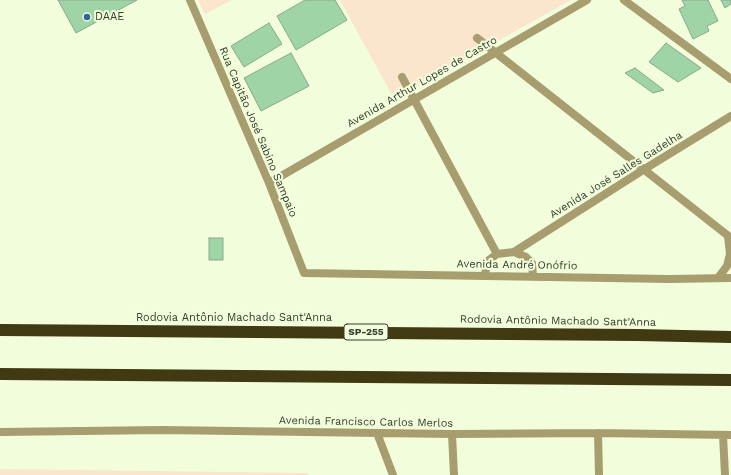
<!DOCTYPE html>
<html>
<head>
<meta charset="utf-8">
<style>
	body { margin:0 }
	canvas { display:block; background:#f2fedb }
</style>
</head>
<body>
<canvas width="731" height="475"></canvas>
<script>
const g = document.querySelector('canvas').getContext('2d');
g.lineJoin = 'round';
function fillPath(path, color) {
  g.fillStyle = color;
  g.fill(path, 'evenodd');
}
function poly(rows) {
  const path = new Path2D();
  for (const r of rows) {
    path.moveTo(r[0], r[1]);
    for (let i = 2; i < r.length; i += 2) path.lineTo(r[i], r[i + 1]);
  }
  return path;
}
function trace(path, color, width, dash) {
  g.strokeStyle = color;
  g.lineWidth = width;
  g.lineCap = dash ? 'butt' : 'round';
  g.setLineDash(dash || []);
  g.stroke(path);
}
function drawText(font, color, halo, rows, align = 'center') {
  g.font = font + ' "Work Sans",sans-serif';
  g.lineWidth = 4;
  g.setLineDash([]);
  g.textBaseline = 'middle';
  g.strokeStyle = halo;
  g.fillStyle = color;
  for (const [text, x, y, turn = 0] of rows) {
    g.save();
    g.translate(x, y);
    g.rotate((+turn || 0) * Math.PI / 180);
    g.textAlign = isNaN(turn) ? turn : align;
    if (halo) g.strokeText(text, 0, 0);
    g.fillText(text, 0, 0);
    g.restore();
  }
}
const green = poly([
	[198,0,232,0,205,14],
	[340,0,571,0,394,99],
	[0,469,308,473,308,475,0,475]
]);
const building = poly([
	[58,0,137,0,76,33,58,0],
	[305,0,335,0,347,20,296,50,277,16,305,0],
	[682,0,708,0,718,21,707,26,709,31,693,39,679,9,685,6,682,0],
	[721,0,731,0,731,4,725,8,721,0],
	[269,23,282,44,244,67,231,46,269,23],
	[666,43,701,68,678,82,649,62,666,43],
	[291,53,309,86,261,111,244,78,291,53],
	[635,68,664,90,653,93,625,73,635,68],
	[209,238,223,238,223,260,209,260,209,238]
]);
const street = poly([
	[190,0,269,183,304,273,669,279,731,278],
	[624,0,731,79],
	[477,38,731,238],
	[402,77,497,254],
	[269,183,587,0],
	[514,252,643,170,731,116],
	[485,276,486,268,489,260,497,254,514,252,526,257,532,263,533,276],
	[718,278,727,266,730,254,728,236],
	[0,432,163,430,452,434,598,433,731,435],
	[377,433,393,475],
	[598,433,599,475],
	[452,434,454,475],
	[723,435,725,475]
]);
const highway = poly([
	[0,330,637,335,731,337],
	[0,374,731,380]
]);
const markers = [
	[87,17,4,"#2b679e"]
];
const shields = [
	[366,332,44]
];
const shieldNames = [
	["SP-255",366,332]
];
const poiNames = [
	["DAAE",95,17]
];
const streetNames = [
	["Avenida Arthur Lopes de Castro",422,82,-30],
	["Rua Capitão José Sabino Sampaio",258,132,67],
	["Avenida José Salles Gadelha",616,175,-32],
	["Avenida André Onófrio",517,265,1],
	["Rodovia Antônio Machado Sant'Anna",234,318],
	["Rodovia Antônio Machado Sant'Anna",558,321,1],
	["Avenida Francisco Carlos Merlos",366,422,1]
];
fillPath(green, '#fbe5cc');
fillPath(building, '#9fd5a6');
trace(building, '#8ba78e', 1);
trace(street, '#a79d6e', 8);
trace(highway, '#413911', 12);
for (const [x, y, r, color] of markers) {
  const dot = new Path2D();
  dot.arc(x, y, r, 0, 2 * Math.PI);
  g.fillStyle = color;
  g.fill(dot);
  trace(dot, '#f2fedb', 1.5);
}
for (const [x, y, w] of shields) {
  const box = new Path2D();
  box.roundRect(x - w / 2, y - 8, w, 16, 3);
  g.fillStyle = '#f2fedb';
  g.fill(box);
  trace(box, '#373b2e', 1);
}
drawText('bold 10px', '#373b2e', null, shieldNames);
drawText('11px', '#373b2e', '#f2fedb', poiNames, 'left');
drawText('11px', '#373b2e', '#f2fedb', streetNames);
</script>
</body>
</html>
